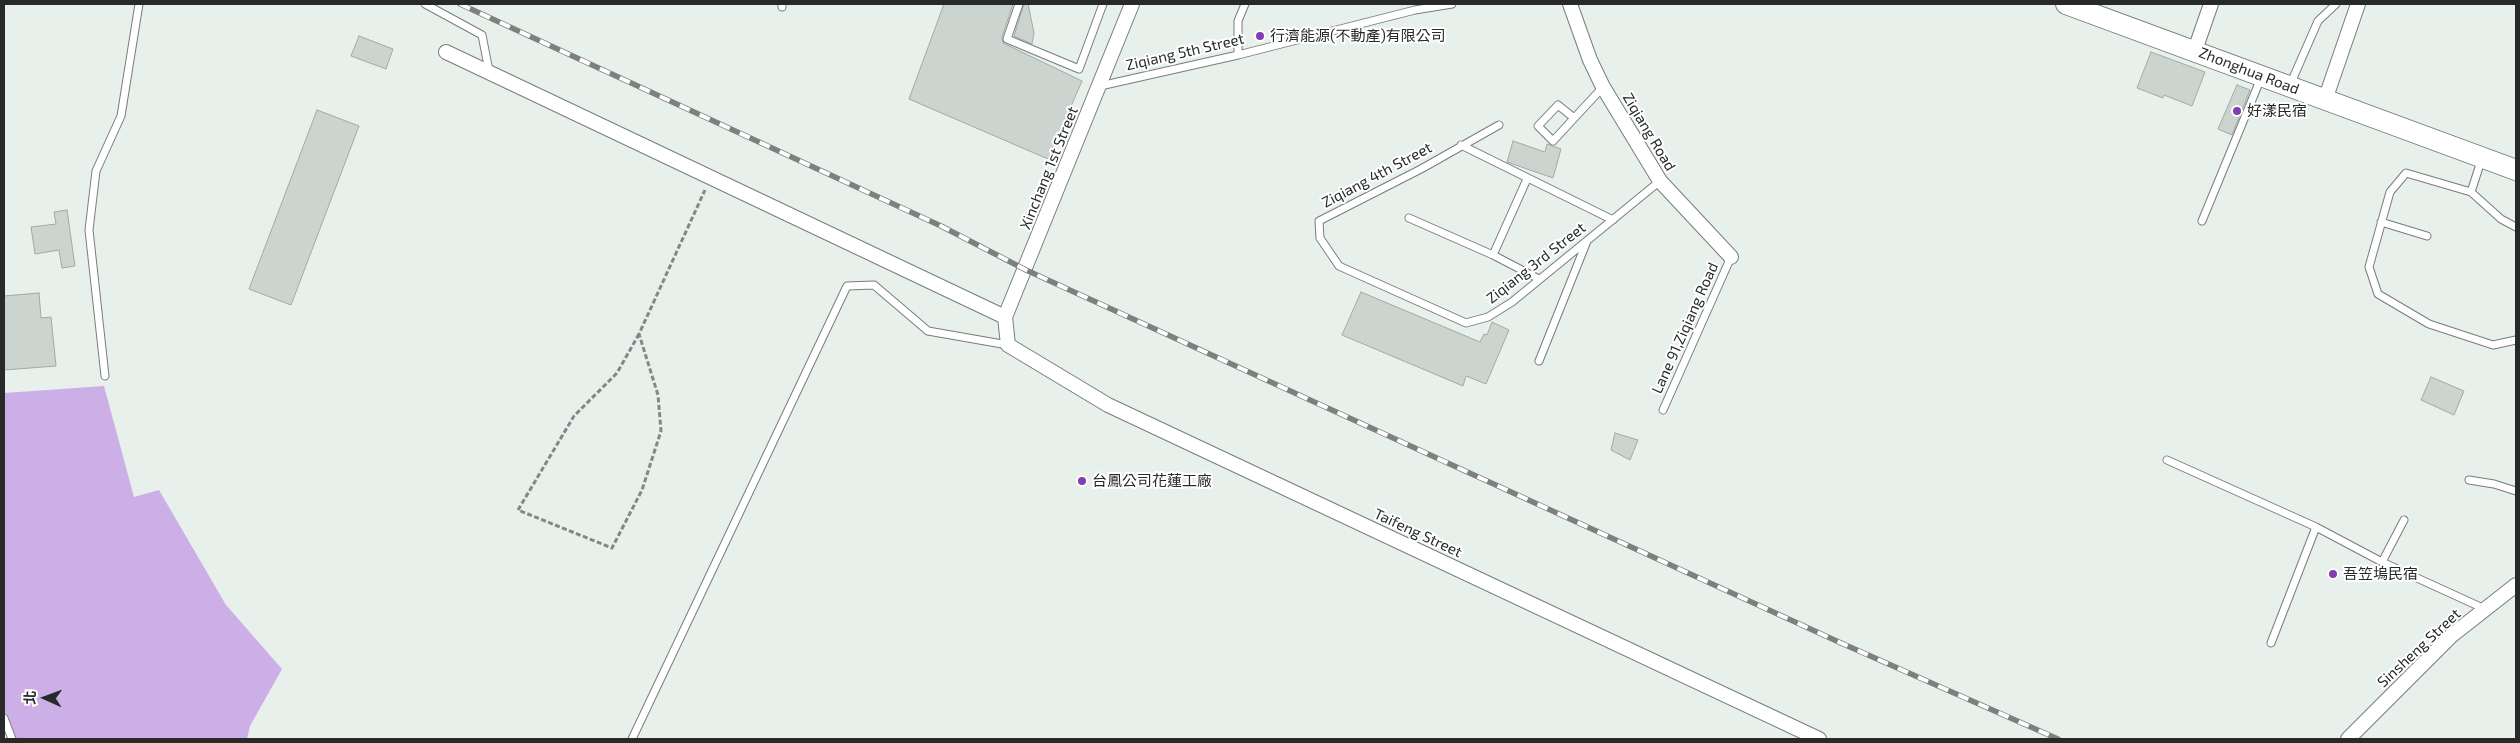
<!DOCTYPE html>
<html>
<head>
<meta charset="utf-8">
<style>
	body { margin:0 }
	#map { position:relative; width:2520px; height:743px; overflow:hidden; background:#e7f0eb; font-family:"Exo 2","Noto Sans TC",sans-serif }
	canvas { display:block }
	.frame { position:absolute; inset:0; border:5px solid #272a28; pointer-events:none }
	.north { position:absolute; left:20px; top:673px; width:50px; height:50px; -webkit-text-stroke:4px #fff; paint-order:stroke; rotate:272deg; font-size:14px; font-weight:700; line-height:20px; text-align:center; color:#272a28 }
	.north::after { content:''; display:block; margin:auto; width:18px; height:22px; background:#272a28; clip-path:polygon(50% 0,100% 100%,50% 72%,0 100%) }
</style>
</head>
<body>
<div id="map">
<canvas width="2520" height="743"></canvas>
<div class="frame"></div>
<div class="north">北</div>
</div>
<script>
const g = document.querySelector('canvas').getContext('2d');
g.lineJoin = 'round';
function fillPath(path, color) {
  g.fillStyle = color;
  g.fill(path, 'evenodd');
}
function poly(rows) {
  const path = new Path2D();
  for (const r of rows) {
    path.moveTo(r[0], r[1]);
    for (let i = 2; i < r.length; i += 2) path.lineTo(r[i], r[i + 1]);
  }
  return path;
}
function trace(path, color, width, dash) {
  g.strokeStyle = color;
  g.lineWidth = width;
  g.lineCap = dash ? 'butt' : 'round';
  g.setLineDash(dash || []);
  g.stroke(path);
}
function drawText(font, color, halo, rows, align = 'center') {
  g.font = font + ' "Exo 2","Noto Sans TC",sans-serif';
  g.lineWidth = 4;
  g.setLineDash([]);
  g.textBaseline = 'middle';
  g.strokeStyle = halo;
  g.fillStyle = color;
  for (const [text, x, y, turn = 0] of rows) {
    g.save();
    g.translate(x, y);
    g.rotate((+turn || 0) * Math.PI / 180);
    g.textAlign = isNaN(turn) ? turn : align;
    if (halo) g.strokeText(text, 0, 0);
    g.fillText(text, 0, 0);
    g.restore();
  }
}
const green = poly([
	[104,386,134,497,159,490,226,605,282,669,250,726,247,739,14,739,4,718,4,393]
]);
const building = poly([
	[944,4,1013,4,1002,37,1003,43,1082,81,1048,159,909,99,944,4],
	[1024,4,1028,4,1034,33,1032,44,1014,36,1024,4],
	[359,36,393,49,386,69,351,56,359,36],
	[2151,52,2205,72,2192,106,2164,95,2163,98,2137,88,2151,52],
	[2237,85,2250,90,2232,135,2218,129,2237,85],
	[317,110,359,126,291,305,249,289,317,110],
	[1513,141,1545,152,1547,144,1561,149,1553,178,1507,162,1513,141],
	[67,210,75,266,62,268,59,250,35,254,31,227,56,224,54,212,67,210],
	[1361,292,1480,342,1484,334,1487,335,1492,322,1509,330,1486,384,1466,376,1463,386,1342,335,1361,292],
	[39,293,41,318,51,317,56,366,4,370,4,296,39,293],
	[2431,377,2464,391,2454,415,2421,400,2431,377],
	[1615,433,1638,440,1630,460,1611,450,1615,433]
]);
const path = poly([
	[639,334,617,373,574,416,518,510,612,548,642,490,661,431,658,395,639,334,705,190]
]);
const lane = poly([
	[425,4,482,35,489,71],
	[1019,4,1007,39,1079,69,1103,4],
	[782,7,782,4],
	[1238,55,1238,21,1245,4],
	[2290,85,2318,21,2336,4],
	[1100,86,1238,55,1415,10,1452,4],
	[1574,118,1558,105,1538,126,1553,141,1603,87],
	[1499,125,1421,169,1319,221,1320,238,1339,266,1466,323,1488,317,1512,302,1660,181],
	[1461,145,1613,220],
	[2482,158,2471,192,2406,173,2390,192,2369,267,2378,294,2429,324,2493,345,2516,340],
	[2471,192,2501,219,2516,227],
	[1409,218,1493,255,1539,279],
	[2202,221,2261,78],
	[2381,222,2427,236],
	[1493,255,1527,179],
	[1539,361,1587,241],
	[105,376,89,230,96,171,121,116,139,4],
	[1663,410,1731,257],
	[2167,460,2316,527,2382,562],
	[2469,480,2494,484,2516,491],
	[2404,520,2382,562,2485,609],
	[2271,643,2316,527],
	[4,718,12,739],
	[632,739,847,286,874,285,928,331,1008,345]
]);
const street = poly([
	[1132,4,1005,317,1008,345,1108,405,1819,739],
	[1570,4,1590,60,1603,87,1660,181,1731,257],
	[2195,50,2211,4],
	[446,52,1005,317],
	[2325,100,2358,4],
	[2348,739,2451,636,2516,585]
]);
const secondary = poly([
	[2066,4,2516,170]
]);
const rail = poly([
	[460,4,941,226,1026,270,1841,643,2058,739]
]);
const markers = [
	[1260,36,5,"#823db1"],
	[2237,111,5,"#823db1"],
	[1082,481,5,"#823db1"],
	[2333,574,5,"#823db1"]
];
const poiNames = [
	["行濟能源(不動產)有限公司",1270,36],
	["好漾民宿",2247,111],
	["台鳳公司花蓮工廠",1092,481],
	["吾笠塢民宿",2343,574]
];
const streetNames = [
	["Ziqiang 5th Street",1185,52,-13],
	["Zhonghua Road",2249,71,21],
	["Ziqiang Road",1649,132,59],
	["Xinchang 1st Street",1049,168,-68],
	["Ziqiang 4th Street",1377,175,-28],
	["Ziqiang 3rd Street",1536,263,-38],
	["Lane 91,Ziqiang Road",1685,328,-66],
	["Taifeng Street",1418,533,25],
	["Sinsheng Street",2419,648,-43]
];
fillPath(green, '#cdafe7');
fillPath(building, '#ccd4d0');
trace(building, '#a1a9a5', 1);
trace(lane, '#767e7a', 9);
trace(street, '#767e7a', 16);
trace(secondary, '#767e7a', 22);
trace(path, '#828885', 3, [5, 2.5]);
trace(lane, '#fff', 7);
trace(street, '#fff', 14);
trace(secondary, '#fff', 20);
trace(rail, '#7c817e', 5.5);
trace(rail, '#fff', 4, [11]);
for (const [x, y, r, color] of markers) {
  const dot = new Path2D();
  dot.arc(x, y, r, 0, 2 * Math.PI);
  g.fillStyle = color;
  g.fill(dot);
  trace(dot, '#fff', 2);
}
drawText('15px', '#272a28', '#fff', poiNames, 'left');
drawText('15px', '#272a28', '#fff', streetNames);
</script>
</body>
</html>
